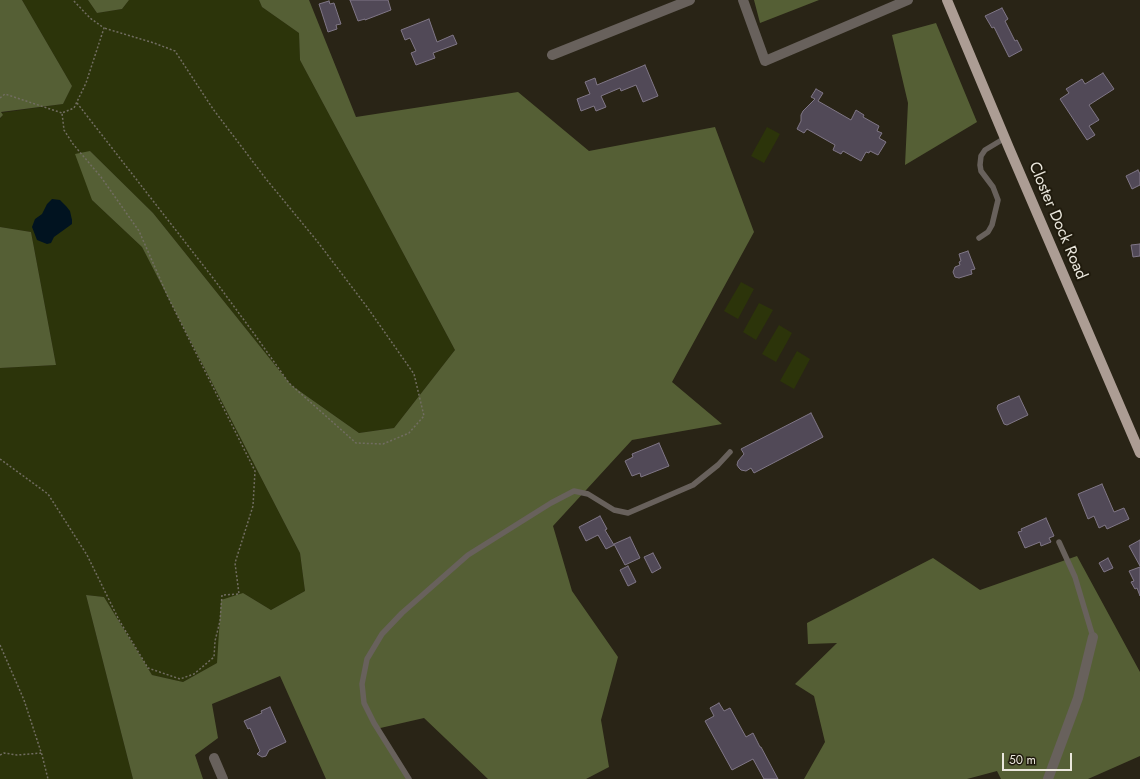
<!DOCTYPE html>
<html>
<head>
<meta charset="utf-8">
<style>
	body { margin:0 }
	#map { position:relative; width:1140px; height:779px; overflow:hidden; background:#292416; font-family:Jost,sans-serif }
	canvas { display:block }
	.scale { position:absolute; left:1002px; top:753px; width:70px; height:18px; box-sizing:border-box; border:2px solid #eae7dd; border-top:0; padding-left:5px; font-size:12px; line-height:14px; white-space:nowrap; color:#eae7dd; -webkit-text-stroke:3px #201b0d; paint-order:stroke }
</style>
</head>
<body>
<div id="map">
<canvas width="1140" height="779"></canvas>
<div class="scale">50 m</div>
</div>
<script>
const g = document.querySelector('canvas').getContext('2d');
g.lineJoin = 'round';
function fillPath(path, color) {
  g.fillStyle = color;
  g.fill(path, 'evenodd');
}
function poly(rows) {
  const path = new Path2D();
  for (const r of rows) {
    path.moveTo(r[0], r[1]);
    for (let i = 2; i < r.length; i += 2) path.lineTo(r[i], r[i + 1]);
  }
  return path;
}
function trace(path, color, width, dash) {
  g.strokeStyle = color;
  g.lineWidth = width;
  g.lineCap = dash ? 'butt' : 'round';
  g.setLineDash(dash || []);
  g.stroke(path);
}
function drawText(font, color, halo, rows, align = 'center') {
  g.font = font + ' Jost,sans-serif';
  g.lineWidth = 4;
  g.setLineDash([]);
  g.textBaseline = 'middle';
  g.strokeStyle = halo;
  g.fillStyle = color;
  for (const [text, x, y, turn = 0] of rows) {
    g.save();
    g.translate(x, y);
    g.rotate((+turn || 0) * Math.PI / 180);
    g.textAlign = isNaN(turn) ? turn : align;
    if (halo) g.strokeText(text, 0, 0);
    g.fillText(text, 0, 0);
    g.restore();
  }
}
const green = poly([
	[22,0,88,0,97,13,122,9,129,0,259,0,262,7,299,33,300,60,455,350,394,428,359,433,291,385,153,213,90,151,92,200,142,247,300,553,305,591,271,610,243,593,217,663,183,682,152,675,104,597,86,595,133,779,0,779,0,368,56,365,31,232,0,227,0,119,3,115,0,113,63,104,72,86],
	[767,127,780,134,764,163,751,156],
	[741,282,754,289,738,319,724,311],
	[759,303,773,310,756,340,743,332],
	[779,325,792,333,776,362,762,354],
	[797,351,810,359,794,389,780,381]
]);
const forest = poly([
	[0,0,22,0,72,86,63,104,1,112,3,115,0,118],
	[88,0,129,0,122,9,97,13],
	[259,0,309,0,356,117,518,92,589,151,715,127,754,232,672,382,722,424,632,440,553,526,572,591,618,657,601,720,609,767,586,779,488,779,424,718,376,729,408,779,326,779,280,676,212,704,218,738,195,755,203,779,133,779,86,595,104,597,152,675,183,682,217,663,221,600,243,593,271,610,305,591,300,553,142,247,92,200,75,154,90,151,153,213,291,385,359,433,394,428,455,350,300,60,299,33,262,7],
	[754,0,819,0,760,23],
	[936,23,977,122,905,165,908,103,892,35],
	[0,227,31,232,56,365,0,368],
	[1077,556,1140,672,1140,756,1088,779,1001,779,997,771,967,779,804,779,825,742,814,696,795,684,837,643,808,644,807,623,933,558,980,590]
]);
const water = poly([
	[52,199,60,200,66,206,70,211,72,220,72,224,54,237,51,243,47,244,37,240,32,227,35,219,42,214,47,204]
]);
const building = poly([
	[350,0,388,0,391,10,365,20,365,19,358,21,350,0],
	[329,1,330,4,334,3,341,24,336,25,337,29,328,32,319,4,329,1],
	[1002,8,1008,19,1005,21,1015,41,1017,40,1022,50,1009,57,994,27,992,28,985,16,1002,8],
	[429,19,437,42,453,35,457,44,433,53,435,58,416,65,411,53,416,51,410,38,405,40,401,30,429,19],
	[645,65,658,96,643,102,636,85,621,91,620,88,601,96,606,107,596,111,594,106,581,111,577,99,590,94,585,82,595,78,597,85,645,65],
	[1103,73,1114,89,1089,105,1099,120,1089,126,1095,135,1087,140,1060,99,1069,93,1066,89,1082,79,1085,84,1103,73],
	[816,89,823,93,818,101,851,120,856,110,864,115,863,117,879,126,877,131,882,133,879,138,886,142,878,155,870,151,869,153,866,152,861,161,843,151,841,154,833,150,835,145,807,129,804,133,797,129,801,121,801,115,803,111,815,99,811,97,816,89],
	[1138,170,1140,174,1140,185,1132,189,1126,176,1138,170],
	[1140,244,1140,256,1133,257,1131,245,1140,244],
	[968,251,975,269,971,270,972,274,959,278,955,277,953,272,955,267,960,265,959,262,961,261,959,254,968,251],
	[1019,396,1028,415,1007,425,1004,424,997,408,998,405,1019,396],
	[811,413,823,437,754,473,751,468,746,471,741,470,739,468,737,465,738,461,744,454,741,449,811,413],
	[659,443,669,466,641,477,640,473,632,476,625,461,633,457,632,454,659,443],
	[1102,484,1114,512,1124,508,1129,519,1107,529,1105,525,1099,528,1094,516,1088,519,1078,494,1102,484],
	[600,516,607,529,605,530,614,545,606,549,598,535,586,541,579,527,600,516],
	[1046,518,1054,536,1049,538,1051,542,1041,546,1040,542,1025,548,1018,532,1022,531,1021,529,1046,518],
	[630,537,640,558,625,565,614,544,630,537],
	[1140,540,1140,566,1129,546,1140,540],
	[653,553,661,568,652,573,644,557,653,553],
	[1108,558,1113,568,1104,572,1099,563,1108,558],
	[628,566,636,582,628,586,620,570,628,566],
	[1140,567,1140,596,1137,588,1135,589,1131,582,1134,581,1129,571,1140,567],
	[719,703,724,711,730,708,746,737,753,733,760,747,761,747,778,779,764,779,753,759,732,770,705,721,714,716,710,708,719,703],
	[270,707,286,742,269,750,266,756,262,757,257,754,260,751,250,728,248,729,244,721,262,713,261,711,270,707]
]);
const path = poly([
	[0,98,5,94,62,113],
	[77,103,213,278,255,335,289,383,356,443,383,444,409,433,424,416,414,374,367,307,317,241,266,179,213,109,175,51,154,43,104,28],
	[0,459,48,494,87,555,119,620,148,668,180,679,194,674,214,657,215,641,220,621,222,595,239,594,235,563,253,506,255,471,168,297,139,231,101,177,73,144,64,130,62,113,74,108,86,83,104,28,90,18,73,0],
	[0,645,24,700,42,755,48,779],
	[0,755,4,753,17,755,41,753]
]);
const service = poly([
	[979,238,988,232,992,225,998,200,993,187,981,171,980,165,981,156,985,150,1005,138],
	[1059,542,1075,577,1093,637],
	[409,779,374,723,364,703,362,684,367,659,382,634,402,613,468,555,551,503,574,491,588,494,614,510,628,513,693,485,718,465,730,452]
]);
const minor = poly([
	[743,0,765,61,908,0],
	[552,55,690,0],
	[214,758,223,779],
	[1048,779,1078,698,1093,637]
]);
const primary = poly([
	[947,0,1009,148,1140,453]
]);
const streetNames = [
	["Closter Dock Road",1057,221,67]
];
fillPath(green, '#2c340a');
fillPath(forest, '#555f35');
fillPath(water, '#011320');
fillPath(building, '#514957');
trace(building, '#807787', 1);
trace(path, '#716d61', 1.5, [2, 2]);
trace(service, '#68615c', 5.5);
trace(minor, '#68615c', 10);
trace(primary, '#ac9d94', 10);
drawText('16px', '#eae7dd', '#201b0d', streetNames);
</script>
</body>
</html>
